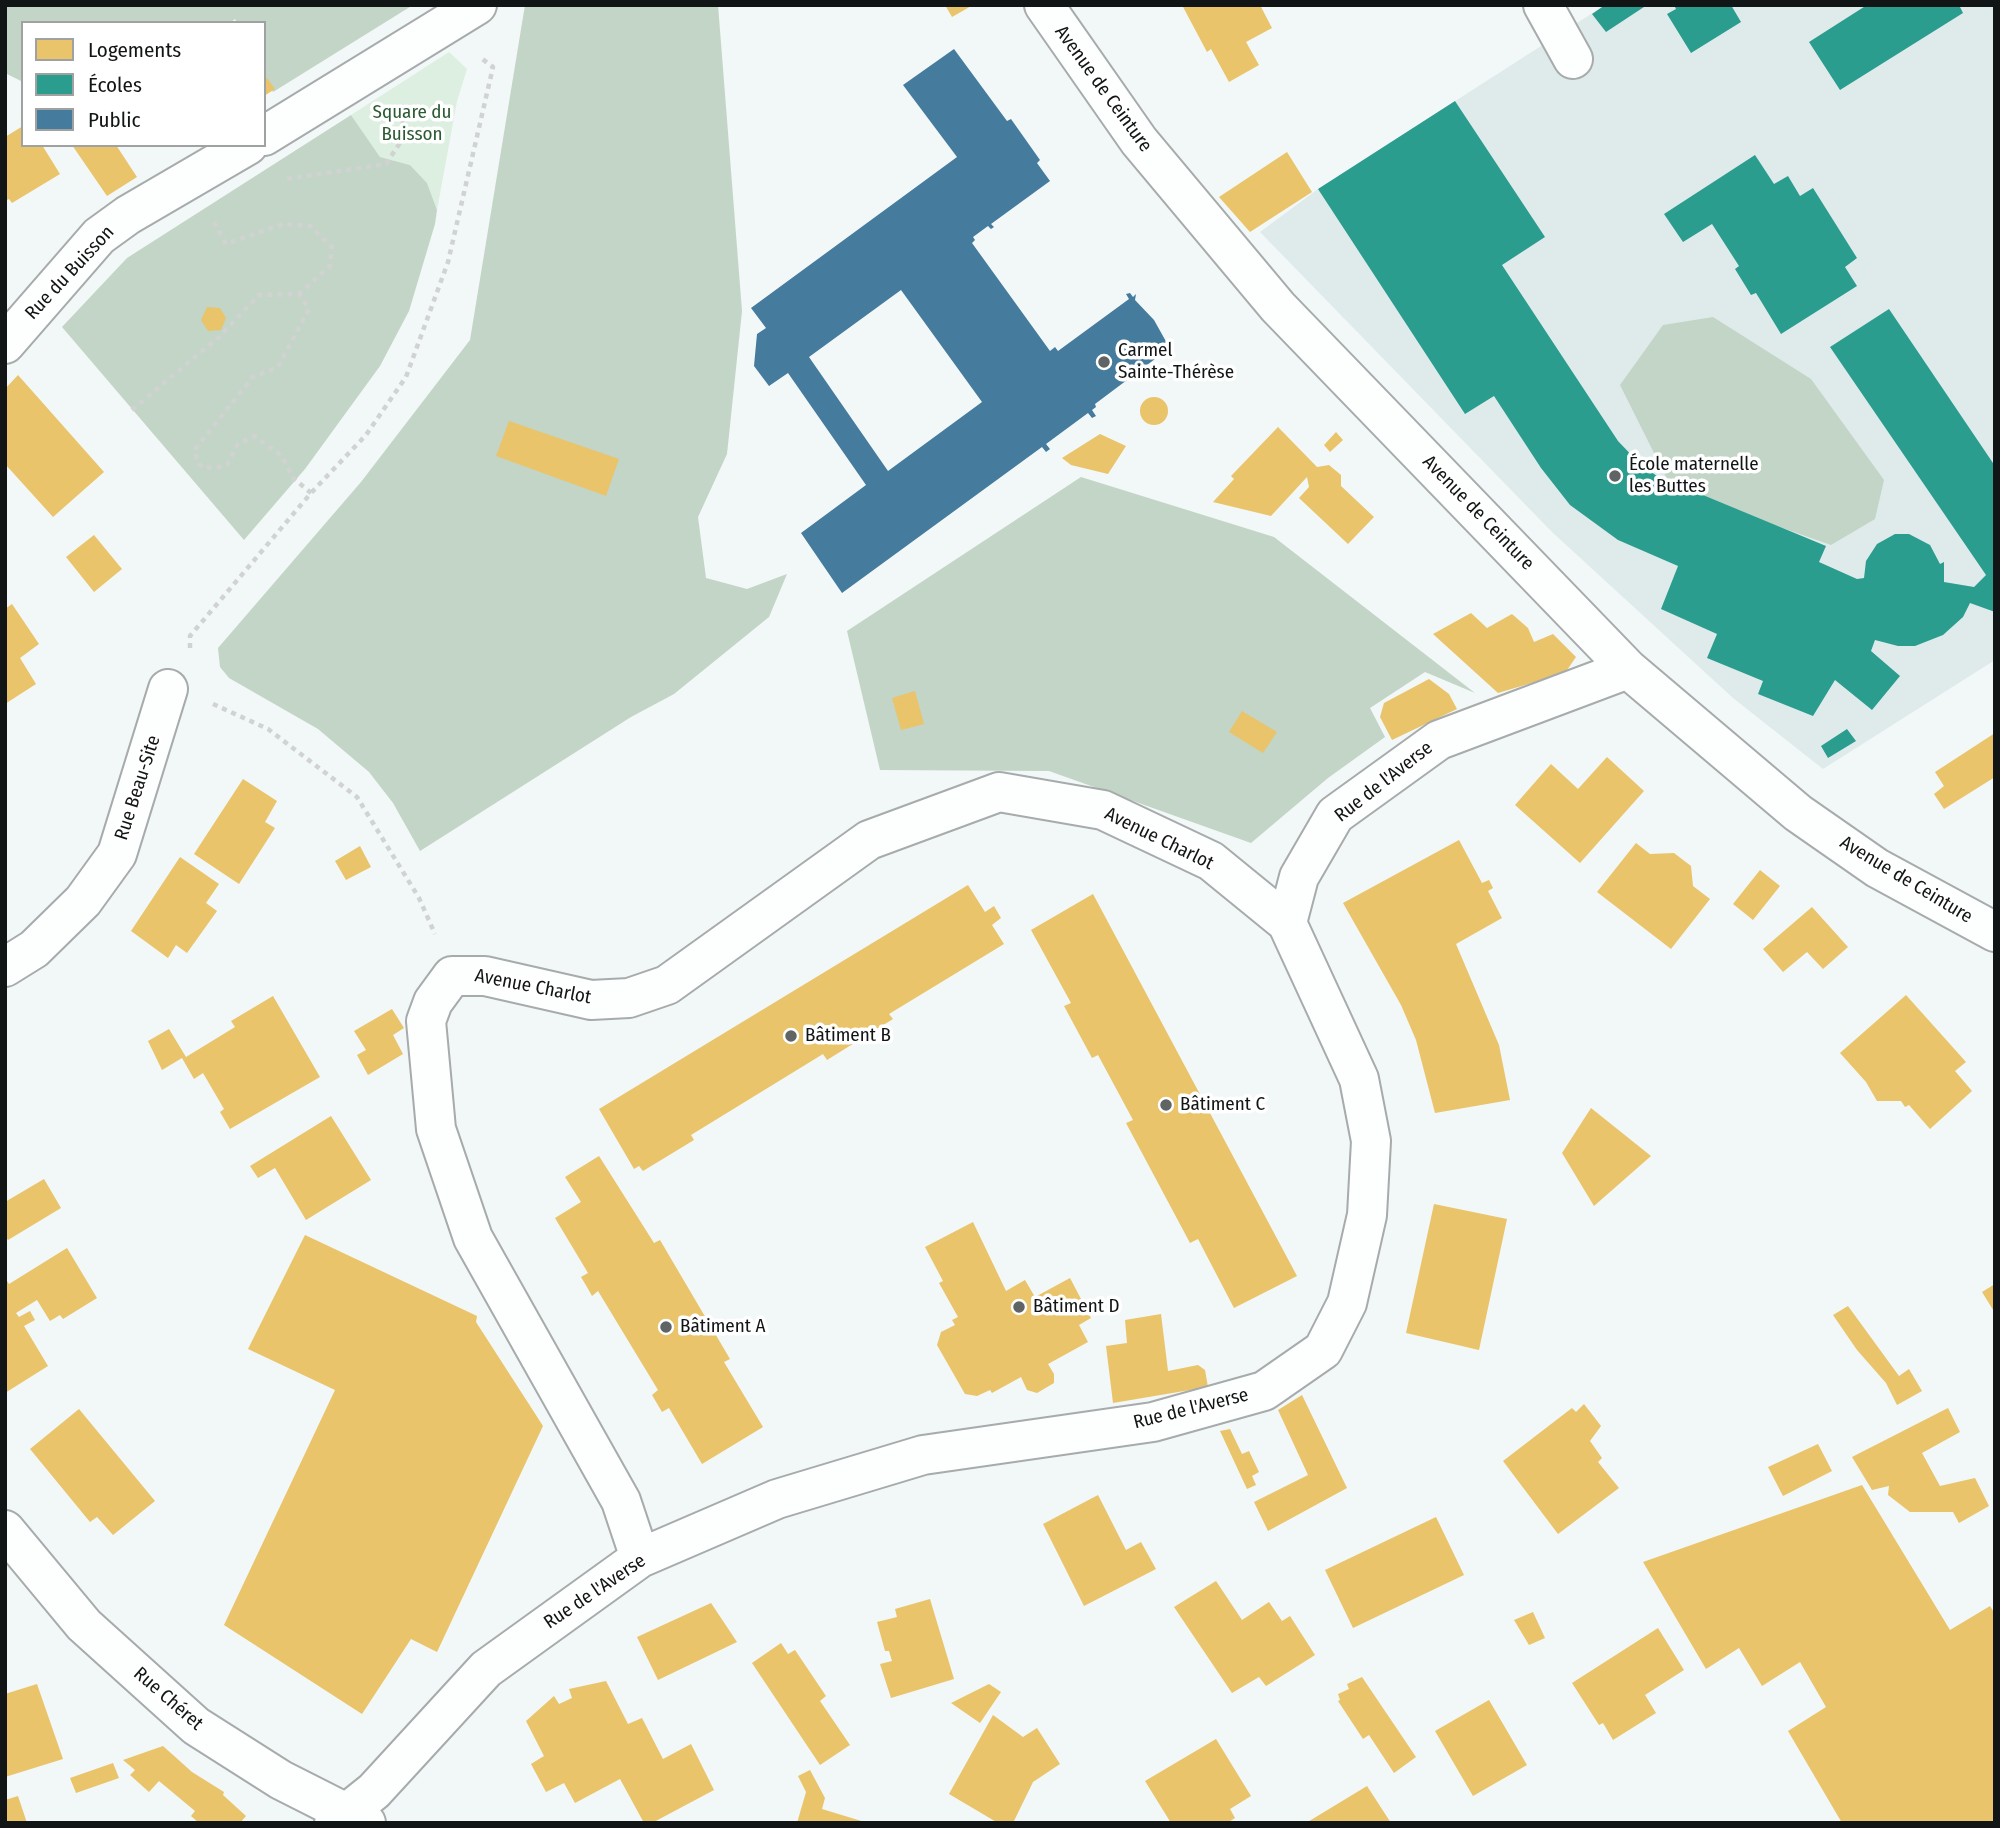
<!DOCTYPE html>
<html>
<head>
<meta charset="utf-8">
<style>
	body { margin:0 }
	#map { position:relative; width:2000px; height:1828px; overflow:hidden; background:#f2f7f7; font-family:"Fira Sans Condensed",sans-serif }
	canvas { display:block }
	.frame { position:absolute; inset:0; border:7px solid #121515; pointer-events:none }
	.legend { position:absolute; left:21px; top:21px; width:245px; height:126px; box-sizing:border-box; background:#fff; border:2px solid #a0a1a1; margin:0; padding:9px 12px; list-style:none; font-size:21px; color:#121515 }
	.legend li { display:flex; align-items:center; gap:14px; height:35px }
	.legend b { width:35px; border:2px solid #a0a1a1 }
</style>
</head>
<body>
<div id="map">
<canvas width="2000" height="1828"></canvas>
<div class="frame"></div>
<ul class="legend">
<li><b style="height:19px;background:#e9c46a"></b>Logements</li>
<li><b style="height:19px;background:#2a9d8f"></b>Écoles</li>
<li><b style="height:19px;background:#457b9d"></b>Public</li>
</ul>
</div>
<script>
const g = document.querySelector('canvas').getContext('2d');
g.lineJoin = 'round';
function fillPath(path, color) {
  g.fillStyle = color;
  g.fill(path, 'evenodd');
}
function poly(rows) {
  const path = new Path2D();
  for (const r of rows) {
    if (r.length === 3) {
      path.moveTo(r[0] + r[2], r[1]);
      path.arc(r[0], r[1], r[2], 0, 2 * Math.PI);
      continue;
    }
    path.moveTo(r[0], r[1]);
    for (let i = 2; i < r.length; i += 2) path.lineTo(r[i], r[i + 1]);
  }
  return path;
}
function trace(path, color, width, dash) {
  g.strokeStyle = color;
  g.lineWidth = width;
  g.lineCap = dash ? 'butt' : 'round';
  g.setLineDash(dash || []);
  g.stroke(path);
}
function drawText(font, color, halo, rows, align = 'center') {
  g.font = font + ' "Fira Sans Condensed",sans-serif';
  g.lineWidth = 7;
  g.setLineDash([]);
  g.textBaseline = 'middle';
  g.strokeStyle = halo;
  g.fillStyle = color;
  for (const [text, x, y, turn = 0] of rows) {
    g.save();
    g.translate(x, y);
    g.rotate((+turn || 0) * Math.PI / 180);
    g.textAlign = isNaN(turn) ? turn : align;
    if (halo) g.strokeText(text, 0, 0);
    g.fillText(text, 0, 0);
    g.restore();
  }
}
const built = poly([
	[1605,5,1995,5,1995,660,1823,769,1733,698,1552,532,1260,232,1318,189]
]);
const green = poly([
	[449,52,467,69,457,101,437,210,427,183,410,165,380,157,351,115]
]);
const forest = poly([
	[5,5,413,5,273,92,264,76,264,23,237,23,235,19,230,23,23,23,23,82,5,73],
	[525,5,718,5,742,311,727,454,698,517,706,578,747,589,787,574,769,617,674,694,631,717,420,851,393,803,369,772,318,729,229,678,220,667,218,648,361,482,470,340],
	[351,115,380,157,410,165,427,183,437,210,435,224,409,311,380,366,305,469,244,540,62,327,127,258],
	[1713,317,1811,379,1884,480,1875,519,1831,545,1672,489,1620,385,1663,325],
	[1081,477,1274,537,1475,693,1425,672,1370,708,1385,737,1328,778,1251,843,1049,771,880,770,847,631]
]);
const homes = poly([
	[945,5,973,5,952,17],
	[1182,5,1260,5,1272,28,1246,42,1259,65,1229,82,1211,49,1207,52],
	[267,78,275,89,264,96,264,80],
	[23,126,23,145,42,145,60,174,12,203,9,199,5,201,5,137],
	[72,145,116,145,137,177,107,196],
	[1287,152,1312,192,1250,232,1219,197],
	[207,307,220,308,226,318,221,330,208,331,201,320],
	[18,375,104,472,53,517,5,464,5,389],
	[1154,411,14],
	[509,421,619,459,606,496,496,456],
	[1278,427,1317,467,1329,465,1341,475,1341,486,1374,517,1348,544,1299,498,1309,487,1307,477,1271,516,1213,502,1234,479,1231,476],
	[1336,432,1343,440,1330,452,1324,445],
	[1100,434,1126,446,1108,474,1071,465,1062,458],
	[94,535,122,569,94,592,66,557],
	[12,604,39,644,20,658,36,684,5,704,5,609],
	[1471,613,1487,628,1512,614,1528,628,1534,642,1553,634,1576,657,1565,673,1498,693,1433,634],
	[1429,679,1449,694,1457,709,1392,740,1380,717,1384,703],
	[915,691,924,724,901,730,892,698],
	[1242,711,1277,732,1263,753,1229,732],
	[1995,733,1995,777,1944,809,1934,794,1944,786,1935,772],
	[1607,757,1644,791,1580,863,1515,805,1551,764,1578,789],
	[243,779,277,801,265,822,275,828,239,884,194,854],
	[1459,840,1482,883,1489,880,1493,888,1488,891,1502,918,1456,944,1499,1045,1510,1100,1435,1113,1416,1040,1401,1005,1343,903],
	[1636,843,1650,854,1674,853,1691,866,1693,886,1710,899,1671,949,1597,892],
	[360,846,371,867,346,880,335,861],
	[180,857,219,884,206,903,217,911,187,953,176,945,168,958,131,931],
	[1760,870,1780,886,1753,920,1733,904],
	[968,885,985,912,994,906,1001,918,992,925,1004,944,889,1014,893,1019,827,1060,823,1054,691,1135,694,1140,643,1171,639,1166,634,1169,599,1109],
	[1093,894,1297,1276,1234,1308,1198,1239,1190,1243,1126,1123,1133,1120,1098,1055,1092,1058,1064,1006,1071,1003,1031,930],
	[1812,907,1848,947,1823,969,1807,952,1783,972,1763,949],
	[1906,995,1966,1062,1955,1071,1972,1091,1930,1129,1909,1105,1905,1107,1901,1101,1877,1101,1866,1082,1840,1053],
	[273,996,320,1077,230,1129,220,1112,224,1109,203,1073,194,1079,182,1058,162,1070,148,1041,169,1029,186,1057,235,1027,231,1021],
	[392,1009,404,1028,393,1035,403,1054,368,1075,357,1055,366,1050,354,1031],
	[1591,1108,1651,1156,1594,1206,1562,1153],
	[331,1116,371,1180,306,1220,275,1168,258,1178,250,1166],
	[599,1156,654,1243,660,1240,730,1359,724,1362,763,1427,702,1464,669,1408,662,1412,652,1395,658,1390,598,1291,592,1296,587,1287,581,1277,588,1273,555,1218,581,1202,565,1177],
	[44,1179,61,1208,8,1240,5,1236,5,1202],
	[1434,1204,1507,1219,1479,1350,1406,1333],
	[973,1222,1006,1291,1025,1280,1035,1297,1070,1278,1091,1318,1079,1325,1088,1342,1048,1364,1054,1374,1054,1383,1037,1393,1027,1390,1021,1377,992,1393,990,1390,977,1396,965,1394,937,1345,941,1332,955,1325,952,1320,958,1317,939,1283,943,1281,925,1247],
	[305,1235,477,1316,476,1322,543,1426,437,1652,411,1639,362,1714,224,1625,335,1390,248,1349],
	[67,1248,97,1298,63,1319,60,1315,50,1321,37,1300,16,1313,19,1317,30,1311,35,1320,24,1326,48,1366,5,1393,5,1278,9,1284],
	[1995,1284,1995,1313,1982,1292],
	[1848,1306,1899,1376,1909,1369,1922,1391,1897,1405,1886,1383,1857,1350,1833,1315],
	[1161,1314,1168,1371,1198,1365,1205,1370,1208,1387,1113,1403,1106,1346,1127,1343,1125,1320],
	[1302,1395,1347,1488,1268,1531,1254,1502,1308,1475,1278,1410],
	[1584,1404,1601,1426,1590,1441,1602,1458,1598,1462,1619,1488,1558,1534,1503,1461,1572,1408,1576,1412],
	[1948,1408,1960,1432,1922,1453,1940,1486,1975,1478,1989,1506,1959,1523,1953,1512,1910,1512,1888,1495,1889,1486,1872,1490,1852,1457],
	[79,1409,155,1501,113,1535,97,1517,90,1522,30,1449],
	[1230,1429,1242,1454,1249,1451,1259,1472,1252,1476,1256,1485,1247,1489,1220,1431],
	[1818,1444,1832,1471,1783,1496,1768,1467],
	[1862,1485,1950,1630,1990,1606,1995,1614,1995,1823,1842,1823,1788,1731,1826,1707,1800,1662,1762,1686,1739,1648,1706,1669,1643,1562],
	[1098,1495,1126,1550,1141,1542,1156,1569,1084,1606,1043,1524],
	[1436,1517,1464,1575,1353,1628,1325,1570],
	[1216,1581,1242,1620,1269,1602,1282,1621,1290,1616,1315,1655,1266,1686,1259,1677,1232,1693,1174,1607],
	[930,1599,954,1679,891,1698,880,1664,892,1661,889,1651,885,1651,877,1622,897,1617,895,1609],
	[711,1603,737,1642,658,1680,637,1637],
	[1533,1612,1545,1638,1529,1645,1514,1620],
	[1658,1628,1684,1670,1645,1695,1656,1713,1613,1740,1603,1723,1599,1725,1572,1683],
	[781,1643,788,1654,795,1650,826,1696,820,1701,850,1745,820,1765,752,1663],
	[1362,1677,1416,1757,1394,1773,1369,1735,1363,1739,1338,1701,1340,1700,1338,1694,1349,1689,1347,1684],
	[606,1681,628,1724,642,1718,663,1759,691,1744,714,1790,652,1823,644,1823,620,1779,575,1803,564,1783,546,1792,531,1764,544,1756,526,1721,554,1696,559,1704,572,1698,569,1689],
	[37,1684,63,1759,5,1777,5,1694],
	[989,1684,1001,1692,980,1723,951,1703],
	[1489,1700,1527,1765,1473,1796,1435,1731],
	[993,1715,1023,1737,1037,1728,1060,1764,1033,1782,1013,1823,998,1823,949,1794],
	[1216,1739,1251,1796,1230,1809,1235,1818,1227,1823,1171,1823,1145,1781],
	[163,1746,192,1772,224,1792,223,1795,246,1816,240,1823,199,1823,191,1816,195,1811,159,1781,149,1792,130,1775,135,1770,123,1760],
	[113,1763,119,1778,76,1793,70,1778],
	[810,1770,825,1798,822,1809,868,1823,797,1823,806,1792,798,1776],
	[1367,1786,1391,1823,1306,1823],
	[18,1796,27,1823,5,1823,5,1800]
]);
const schools = poly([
	[1605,5,1647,5,1606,32,1592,14],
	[1674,5,1731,5,1741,22,1691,53,1667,14,1676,9],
	[1867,5,1959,5,1963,13,1840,90,1809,42],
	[1455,101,1545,237,1502,265,1618,441,1641,465,1657,476,1826,546,1819,562,1857,579,1864,578,1866,561,1877,544,1895,534,1909,534,1930,545,1940,564,1944,562,1944,582,1974,587,1986,575,1830,347,1889,309,1995,466,1995,612,1970,603,1963,617,1943,635,1915,646,1898,646,1875,640,1871,651,1900,676,1872,710,1835,680,1813,716,1758,694,1763,681,1707,658,1717,634,1661,609,1678,566,1618,540,1570,505,1541,468,1494,396,1465,414,1318,189],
	[1755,155,1774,184,1788,176,1800,196,1813,188,1857,258,1845,267,1857,286,1781,334,1756,293,1751,295,1735,269,1739,266,1712,224,1683,242,1664,214],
	[1847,729,1856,741,1828,758,1821,746]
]);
const public = poly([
	[954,49,1007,121,1011,119,1040,160,1037,163,1050,181,991,224,994,227,991,229,988,226,973,237,975,240,972,243,1050,351,1055,347,1058,351,1129,299,1126,294,1130,293,1133,297,1136,294,1135,300,1154,320,1168,345,1171,343,1173,351,1170,353,1167,350,1095,404,1096,407,1092,410,1096,416,1092,418,1088,413,1046,444,1050,449,1046,452,1042,447,842,593,801,533,866,485,788,373,769,386,754,366,757,334,766,328,751,308,957,157,903,85],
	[901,290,982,402,888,471,809,357]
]);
const path = poly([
	[287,179,386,164,409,129,393,110],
	[214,222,226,244,283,224,310,226,332,247,330,266,299,294],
	[132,410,219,337,259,295,299,294,309,309,278,367,253,377,195,449,197,462,203,468,218,467,227,465,238,444,254,436,282,456,293,478,311,493],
	[190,648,190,636,311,493,366,435,406,377,448,262,493,67,481,58],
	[213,704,268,729,357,797,419,898,435,934]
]);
const minor = poly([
	[1044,5,1139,141,1278,307,1628,669,1798,813,1877,868,1995,932],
	[1543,5,1573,59],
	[264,136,477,5],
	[5,344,99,236,128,215,248,145],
	[5,967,34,949,83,901,117,854,168,689],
	[5,1530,84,1625,196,1726,281,1780,366,1823],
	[640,1558,621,1501,473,1238,436,1129,426,1021,433,1002,452,976,485,976,591,1000,629,998,667,985,869,840,999,792,1103,810,1211,861,1287,923],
	[334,1823,374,1791,486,1669,640,1558,777,1499,923,1455,1153,1422,1264,1391,1323,1350,1347,1303,1367,1215,1371,1141,1359,1079,1287,923,1299,877,1335,815,1439,740,1628,669]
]);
const markers = [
	[1104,362,7,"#606464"],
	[1615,476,7,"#606464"],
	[791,1036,7,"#606464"],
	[1166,1105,7,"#606464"],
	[1019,1307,7,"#606464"],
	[666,1327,7,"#606464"]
];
const streetNames = [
	["Avenue de Ceinture",1103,89,54],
	["Rue du Buisson",70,273,-47],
	["Avenue de Ceinture",1478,513,46],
	["Rue de l'Averse",1384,782,-38],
	["Rue Beau-Site",138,788,-72],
	["Avenue Charlot",1159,839,26],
	["Avenue de Ceinture",1906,880,31],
	["Avenue Charlot",533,987,11],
	["Rue de l'Averse",1191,1409,-14],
	["Rue de l'Averse",595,1592,-34],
	["Rue Chéret",168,1699,41]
];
const parkNames = [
	["Square du",412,113],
	["Buisson",412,135]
];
const poiNames = [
	["Carmel",1118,351],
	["Sainte-Thérèse",1118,373],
	["École maternelle",1629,465],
	["les Buttes",1629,487],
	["Bâtiment B",805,1036],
	["Bâtiment C",1180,1105],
	["Bâtiment D",1033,1307],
	["Bâtiment A",680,1327]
];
fillPath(built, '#dfebeb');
fillPath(green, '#dcefe0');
fillPath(forest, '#c2d5c6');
fillPath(homes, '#e9c46a');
fillPath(schools, '#2a9d8f');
fillPath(public, '#457b9d');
trace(minor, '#a7abab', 42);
trace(path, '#d1d2d2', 4.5, [5, 5]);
trace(minor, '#fdfefe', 38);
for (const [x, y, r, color] of markers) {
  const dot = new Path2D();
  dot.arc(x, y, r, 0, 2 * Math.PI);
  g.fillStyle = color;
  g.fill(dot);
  trace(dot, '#fff', 2.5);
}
drawText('19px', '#121515', '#fff', streetNames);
drawText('19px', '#2b5a33', '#fff', parkNames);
drawText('19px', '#121515', '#fff', poiNames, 'left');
</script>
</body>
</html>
